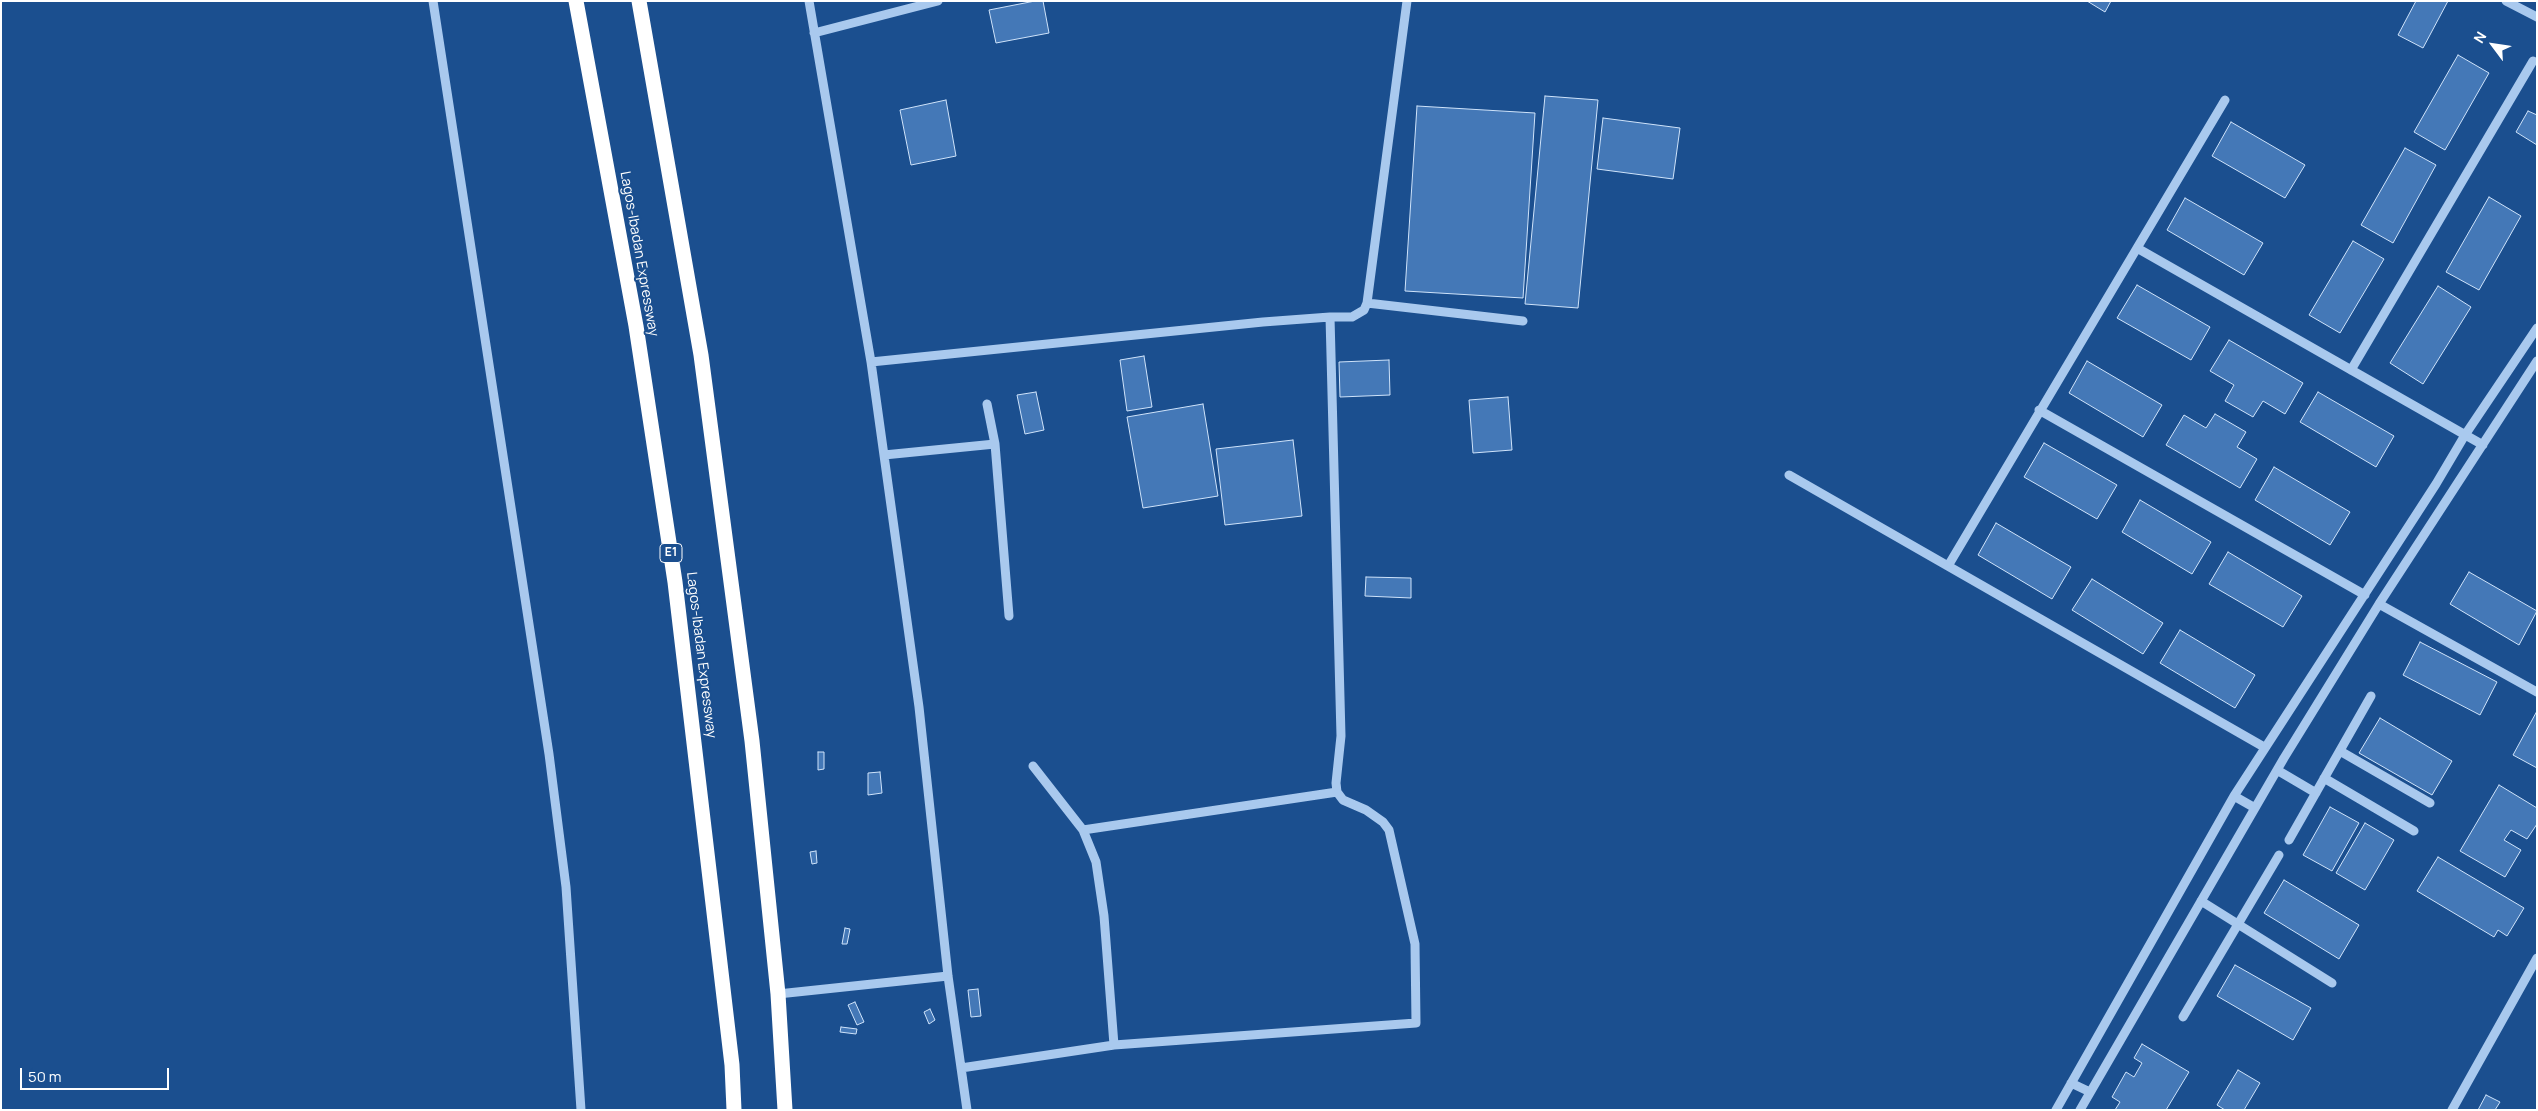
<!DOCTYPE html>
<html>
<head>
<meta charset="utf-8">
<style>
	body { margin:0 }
	#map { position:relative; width:2538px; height:1111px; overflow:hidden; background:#1b4f8f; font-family:Manrope,sans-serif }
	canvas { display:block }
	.frame { position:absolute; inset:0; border:2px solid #fff; pointer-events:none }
	.north { position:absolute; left:2468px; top:20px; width:50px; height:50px; -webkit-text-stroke:4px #1b4f8f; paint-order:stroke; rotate:301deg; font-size:14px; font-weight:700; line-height:20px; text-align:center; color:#fff }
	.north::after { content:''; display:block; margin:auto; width:18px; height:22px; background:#fff; clip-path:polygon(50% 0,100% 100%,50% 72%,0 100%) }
	.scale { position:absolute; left:20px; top:1068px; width:149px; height:22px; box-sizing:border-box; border:2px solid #fff; border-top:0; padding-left:6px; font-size:15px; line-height:18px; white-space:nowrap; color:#fff; -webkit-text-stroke:4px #1b4f8f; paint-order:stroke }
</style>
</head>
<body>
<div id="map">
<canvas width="2538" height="1111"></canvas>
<div class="frame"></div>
<div class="north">N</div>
<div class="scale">50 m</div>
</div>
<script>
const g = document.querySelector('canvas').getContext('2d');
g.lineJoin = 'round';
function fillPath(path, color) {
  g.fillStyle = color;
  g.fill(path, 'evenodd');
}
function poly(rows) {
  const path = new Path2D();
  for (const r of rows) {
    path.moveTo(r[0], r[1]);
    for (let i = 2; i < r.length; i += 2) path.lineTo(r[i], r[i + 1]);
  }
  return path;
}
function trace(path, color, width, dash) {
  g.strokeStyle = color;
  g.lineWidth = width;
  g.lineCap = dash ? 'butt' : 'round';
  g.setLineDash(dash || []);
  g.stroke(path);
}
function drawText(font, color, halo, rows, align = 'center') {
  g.font = font + ' Manrope,sans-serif';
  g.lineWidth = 4;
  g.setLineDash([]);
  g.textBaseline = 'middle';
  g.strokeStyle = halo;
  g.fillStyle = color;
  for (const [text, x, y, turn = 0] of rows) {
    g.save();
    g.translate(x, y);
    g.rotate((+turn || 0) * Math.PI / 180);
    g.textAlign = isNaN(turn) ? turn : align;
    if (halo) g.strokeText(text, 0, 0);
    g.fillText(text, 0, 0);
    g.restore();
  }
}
const building = poly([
	[1035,1,1043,1,1049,33,996,43,989,10,1035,1],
	[2087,1,2111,1,2105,12,2087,1],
	[2416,1,2448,1,2423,48,2398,35,2416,1],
	[2458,55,2489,73,2445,150,2414,132,2458,55],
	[1545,96,1598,100,1578,308,1525,304,1545,96],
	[946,100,956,156,911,165,900,110,946,100],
	[1417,106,1535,113,1523,298,1405,291,1417,106],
	[2528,111,2537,115,2537,145,2516,132,2528,111],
	[1603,118,1680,128,1673,179,1597,169,1603,118],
	[2231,122,2305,165,2285,198,2212,156,2231,122],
	[2405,148,2436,165,2393,243,2361,225,2405,148],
	[2489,197,2521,216,2479,290,2446,272,2489,197],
	[2185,198,2263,243,2244,275,2167,230,2185,198],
	[2353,241,2384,259,2340,333,2309,315,2353,241],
	[2137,285,2210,327,2191,360,2117,318,2137,285],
	[2438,286,2471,307,2423,384,2390,363,2438,286],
	[2229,340,2303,383,2285,414,2263,401,2253,417,2225,401,2234,385,2210,371,2229,340],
	[1144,356,1152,407,1127,411,1120,360,1144,356],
	[1389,360,1390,395,1340,397,1339,362,1389,360],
	[2087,361,2162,405,2143,437,2069,393,2087,361],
	[1036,392,1044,430,1025,434,1017,395,1036,392],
	[2318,392,2394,436,2376,467,2300,422,2318,392],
	[1508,397,1512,450,1473,453,1469,400,1508,397],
	[1203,404,1218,496,1143,508,1127,417,1203,404],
	[2215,414,2246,432,2237,447,2257,459,2240,488,2166,445,2184,415,2206,428,2215,414],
	[1293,440,1302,516,1225,525,1216,449,1293,440],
	[2044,443,2117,485,2097,519,2024,477,2044,443],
	[2274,467,2350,512,2330,545,2255,500,2274,467],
	[2140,500,2211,542,2192,574,2122,532,2140,500],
	[1996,523,2071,567,2052,599,1978,555,1996,523],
	[2228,552,2302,596,2283,627,2209,584,2228,552],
	[2469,572,2537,611,2519,645,2450,604,2469,572],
	[1366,577,1411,578,1411,598,1365,596,1366,577],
	[2092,579,2163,623,2143,654,2072,610,2092,579],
	[2180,630,2255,675,2235,708,2160,663,2180,630],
	[2420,642,2497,682,2480,715,2403,675,2420,642],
	[2537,711,2537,768,2513,755,2537,711],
	[2380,718,2452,761,2432,795,2359,753,2380,718],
	[818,752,824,752,824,769,818,770,818,752],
	[880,772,882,793,868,795,868,773,880,772],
	[2499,785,2537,808,2537,824,2527,839,2511,830,2504,840,2521,850,2505,877,2460,851,2499,785],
	[2330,807,2359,823,2332,871,2303,855,2330,807],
	[2365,823,2394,840,2365,890,2336,873,2365,823],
	[816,851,817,863,812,864,810,852,816,851],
	[2438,857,2524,908,2507,936,2498,930,2494,937,2417,891,2438,857],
	[2284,880,2359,925,2339,959,2264,913,2284,880],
	[845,928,850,929,847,944,842,944,845,928],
	[2235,965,2311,1008,2293,1040,2217,996,2235,965],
	[978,989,981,1016,971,1017,968,990,978,989],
	[855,1002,864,1022,857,1025,848,1005,855,1002],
	[930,1009,935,1020,929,1024,924,1012,930,1009],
	[841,1027,857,1029,856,1034,840,1032,841,1027],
	[2142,1044,2189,1072,2166,1110,2115,1110,2120,1102,2112,1097,2126,1072,2134,1077,2142,1063,2134,1058,2142,1044],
	[2238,1070,2260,1083,2244,1110,2225,1110,2217,1105,2238,1070],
	[2486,1095,2500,1102,2495,1110,2478,1110,2486,1095]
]);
const minor = poly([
	[433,1,549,754,566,887,581,1110],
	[809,1,871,362,919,707,948,976,967,1110],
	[2506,1,2537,17],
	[814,33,938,1],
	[2137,248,2483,445],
	[1367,303,1523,321],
	[871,362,1263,322,1330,317],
	[2351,370,2533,61],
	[987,404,995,444,1009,616],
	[2039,410,2365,595],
	[884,455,995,444],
	[1789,475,2264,747],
	[1948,566,2225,100],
	[2379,604,2537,692],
	[2340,751,2430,803],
	[1033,766,1083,830,1096,862,1104,916,1114,1045],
	[2277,770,2316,793],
	[2324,778,2414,831],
	[2234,796,2255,808],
	[1083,830,1337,792],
	[2289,840,2371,696],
	[2201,901,2332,983],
	[778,994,948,976],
	[2183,1017,2279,855],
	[961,1068,1114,1045,1416,1023,1415,944,1389,830,1383,822,1366,810,1343,800,1337,792,1336,783,1341,736,1330,317,1352,317,1364,310,1367,303,1407,1],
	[2071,1083,2090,1092],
	[2056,1110,2234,796,2436,484,2465,435,2537,328],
	[2080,1110,2284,758,2379,604,2537,361],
	[2452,1110,2537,958]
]);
const highway = poly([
	[576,1,636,326,675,582,732,1065,734,1110],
	[639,1,701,355,752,741,778,994,785,1110]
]);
const shields = [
	[671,553,22]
];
const shieldNames = [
	["E1",671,553]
];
const streetNames = [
	["Lagos-Ibadan Expressway",639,254,80],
	["Lagos-Ibadan Expressway",701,655,83]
];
fillPath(building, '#4478b7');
trace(building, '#cfe3fa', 1);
trace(minor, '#a9c9ee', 9);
trace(highway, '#fff', 15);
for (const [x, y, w] of shields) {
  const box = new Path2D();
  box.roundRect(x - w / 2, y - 9.5, w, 19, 4);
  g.fillStyle = '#1b4f8f';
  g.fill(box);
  trace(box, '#fff', 1);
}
drawText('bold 12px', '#fff', null, shieldNames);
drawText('14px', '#fff', '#1b4f8f', streetNames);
</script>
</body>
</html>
